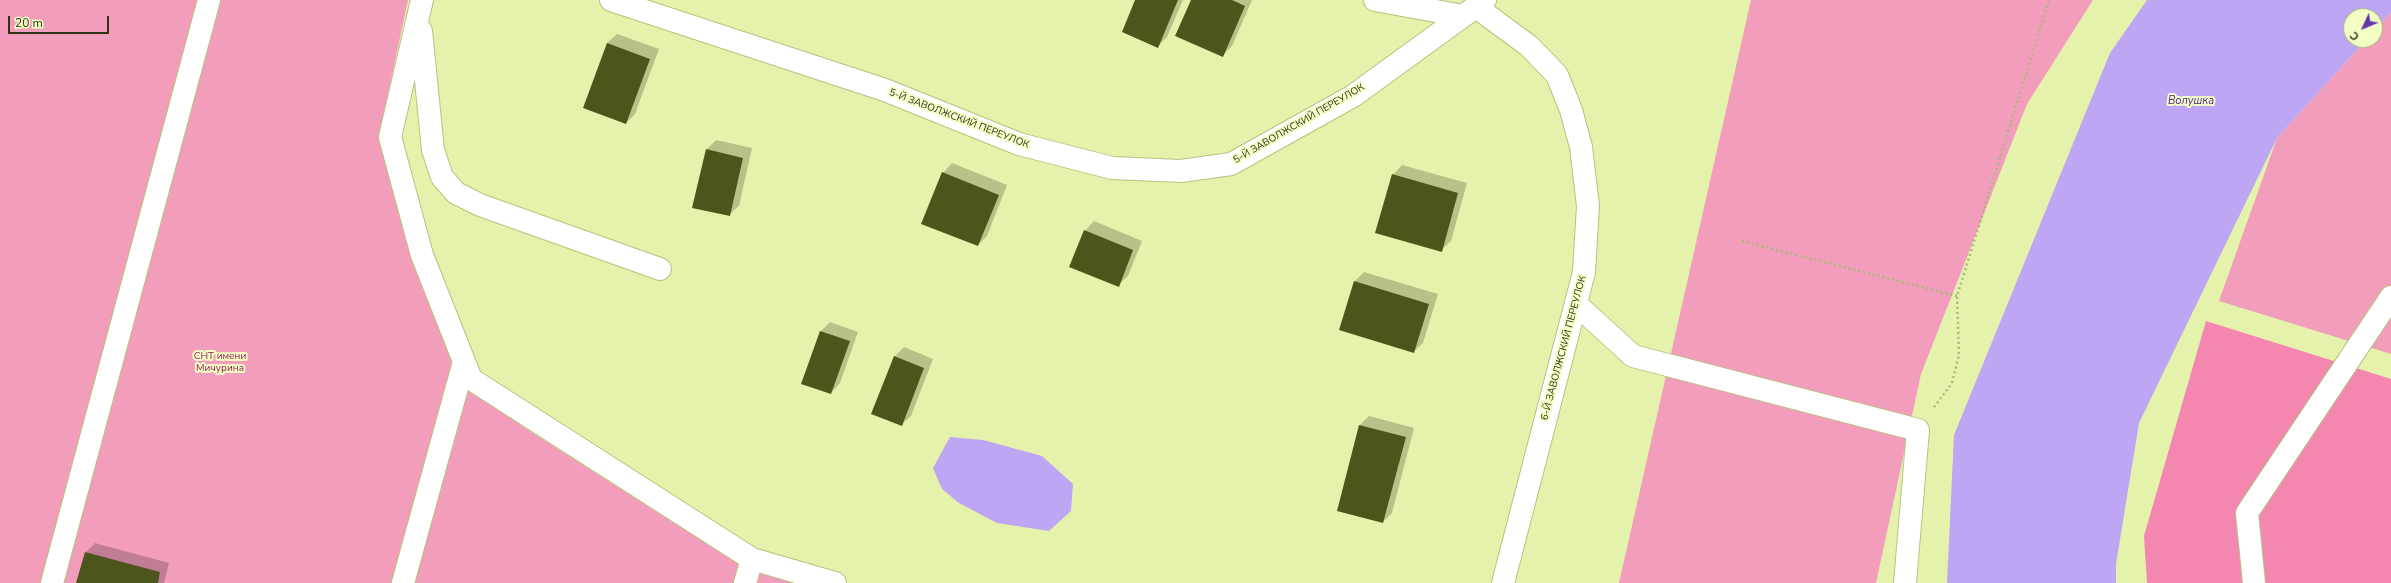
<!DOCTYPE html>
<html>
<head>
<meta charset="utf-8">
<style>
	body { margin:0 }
	#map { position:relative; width:2391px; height:583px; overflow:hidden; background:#e5f2ab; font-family:"Nunito Sans",sans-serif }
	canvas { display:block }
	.north { position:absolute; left:2343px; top:8px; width:40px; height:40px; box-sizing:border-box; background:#f3fec5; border:1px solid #a4ad7f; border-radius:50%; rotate:226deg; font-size:11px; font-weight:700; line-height:16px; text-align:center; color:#2e3317 }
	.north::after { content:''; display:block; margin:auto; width:14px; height:18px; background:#6434ab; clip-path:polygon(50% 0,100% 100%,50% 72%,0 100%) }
	.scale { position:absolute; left:8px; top:16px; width:101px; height:18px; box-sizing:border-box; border:2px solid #2e3317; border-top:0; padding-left:5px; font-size:12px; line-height:14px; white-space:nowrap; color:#2e3317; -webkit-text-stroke:3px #f3fec5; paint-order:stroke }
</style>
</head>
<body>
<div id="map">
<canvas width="2391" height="583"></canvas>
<div class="north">С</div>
<div class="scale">20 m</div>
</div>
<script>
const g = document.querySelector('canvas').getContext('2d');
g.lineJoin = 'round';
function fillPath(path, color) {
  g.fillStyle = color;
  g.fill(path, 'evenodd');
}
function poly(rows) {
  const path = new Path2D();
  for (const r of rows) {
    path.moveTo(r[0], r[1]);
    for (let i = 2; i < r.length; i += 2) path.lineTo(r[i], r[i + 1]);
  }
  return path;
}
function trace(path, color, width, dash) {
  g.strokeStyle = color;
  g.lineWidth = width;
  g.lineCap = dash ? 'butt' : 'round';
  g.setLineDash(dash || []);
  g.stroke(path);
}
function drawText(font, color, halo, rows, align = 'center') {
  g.font = font + ' "Nunito Sans",sans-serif';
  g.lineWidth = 4;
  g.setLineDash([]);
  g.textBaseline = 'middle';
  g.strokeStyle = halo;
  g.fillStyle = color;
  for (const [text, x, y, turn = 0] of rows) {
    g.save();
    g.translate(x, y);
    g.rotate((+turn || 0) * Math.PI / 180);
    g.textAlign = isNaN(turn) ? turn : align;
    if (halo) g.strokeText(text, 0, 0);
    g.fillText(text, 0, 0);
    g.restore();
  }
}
const green = poly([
	[0,0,408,0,379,136,417,263,465,386,525,428,740,565,794,583,0,583],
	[1751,0,2093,0,2027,104,1921,374,1876,583,1619,583],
	[2391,12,2391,354,2219,301,2277,138,2366,40,2375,40,2375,30]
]);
const forest = poly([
	[2206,321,2391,379,2391,583,2147,583,2144,536]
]);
const water = poly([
	[2147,0,2391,0,2391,12,2375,30,2375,16,2351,16,2351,40,2366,40,2277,138,2139,423,2116,564,2116,583,1947,583,1954,435,2110,53],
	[950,437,983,440,1042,456,1073,484,1071,511,1049,531,997,523,959,503,942,489,933,468]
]);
const shadow = poly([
	[1136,0,1183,0,1167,37,1158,46],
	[1192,0,1252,0,1232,46,1223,55],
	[617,34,659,49,635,114,626,123,607,43],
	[716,140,752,148,739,206,729,215,707,149],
	[952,163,1007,185,987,236,978,245,943,173],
	[1402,165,1467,183,1451,241,1441,250,1393,175],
	[1094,221,1142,241,1128,276,1118,285,1085,231],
	[1364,272,1438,294,1423,343,1413,352,1355,281],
	[830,322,858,332,840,383,831,393,802,383,821,331],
	[904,347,933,359,911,416,901,425,894,357],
	[1369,416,1414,428,1392,513,1383,522,1360,425],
	[95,543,169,563,164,583,79,583,86,552]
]);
const building = poly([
	[1135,0,1178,0,1158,48,1122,32],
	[1191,0,1232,0,1245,6,1223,57,1175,36],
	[607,43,650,59,626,124,583,108],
	[706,149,743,158,730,216,692,208],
	[942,172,999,195,978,246,921,224],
	[1392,174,1458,193,1442,252,1375,233],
	[1084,230,1133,250,1119,287,1069,267],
	[1354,281,1429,304,1414,353,1339,330],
	[820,331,850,341,831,394,801,384],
	[894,356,924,368,902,426,871,414],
	[1359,425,1406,437,1383,523,1337,511],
	[85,552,160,572,158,583,76,583]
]);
const path = poly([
	[1742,241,1957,296],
	[1934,407,1952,383,1959,355,1957,296,2049,0]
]);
const minor = poly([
	[422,0,390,137,422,255,471,379,752,559,835,583],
	[611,0,885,90,1019,144,1112,168,1181,171,1231,164,1353,96,1485,0],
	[1375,0,1463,16],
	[1476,7,1529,46,1557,75,1571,110,1581,147,1588,206,1584,272,1503,583],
	[421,31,433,150,442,177,456,193,480,205,660,269],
	[1576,304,1633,356,1918,430,1905,583],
	[52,583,209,0],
	[403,583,464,362],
	[745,583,752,559],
	[2254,583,2247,513,2391,297]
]);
const streetNames = [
	["5-Й ЗАВОЛЖСКИЙ ПЕРЕУЛОК",959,119,21],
	["5-Й ЗАВОЛЖСКИЙ ПЕРЕУЛОК",1299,124,-30],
	["6-Й ЗАВОЛЖСКИЙ ПЕРЕУЛОК",1564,348,-75]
];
const parkNames = [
	["СНТ имени",220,357],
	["Мичурина",220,369]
];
const waterNames = [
	["Волушка",2191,101]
];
fillPath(green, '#f39dbc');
fillPath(forest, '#f387b0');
fillPath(water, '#bda6f3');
fillPath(shadow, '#0003');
fillPath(building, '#4d561a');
trace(minor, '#b6c37e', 24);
trace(path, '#abb67c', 2.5, [2, 3]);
trace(minor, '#fff', 22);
drawText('10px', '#2e3317', '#f3fec5', streetNames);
drawText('10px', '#981958', '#f3fec5', parkNames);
drawText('italic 11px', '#522391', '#f3fec5', waterNames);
</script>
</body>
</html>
